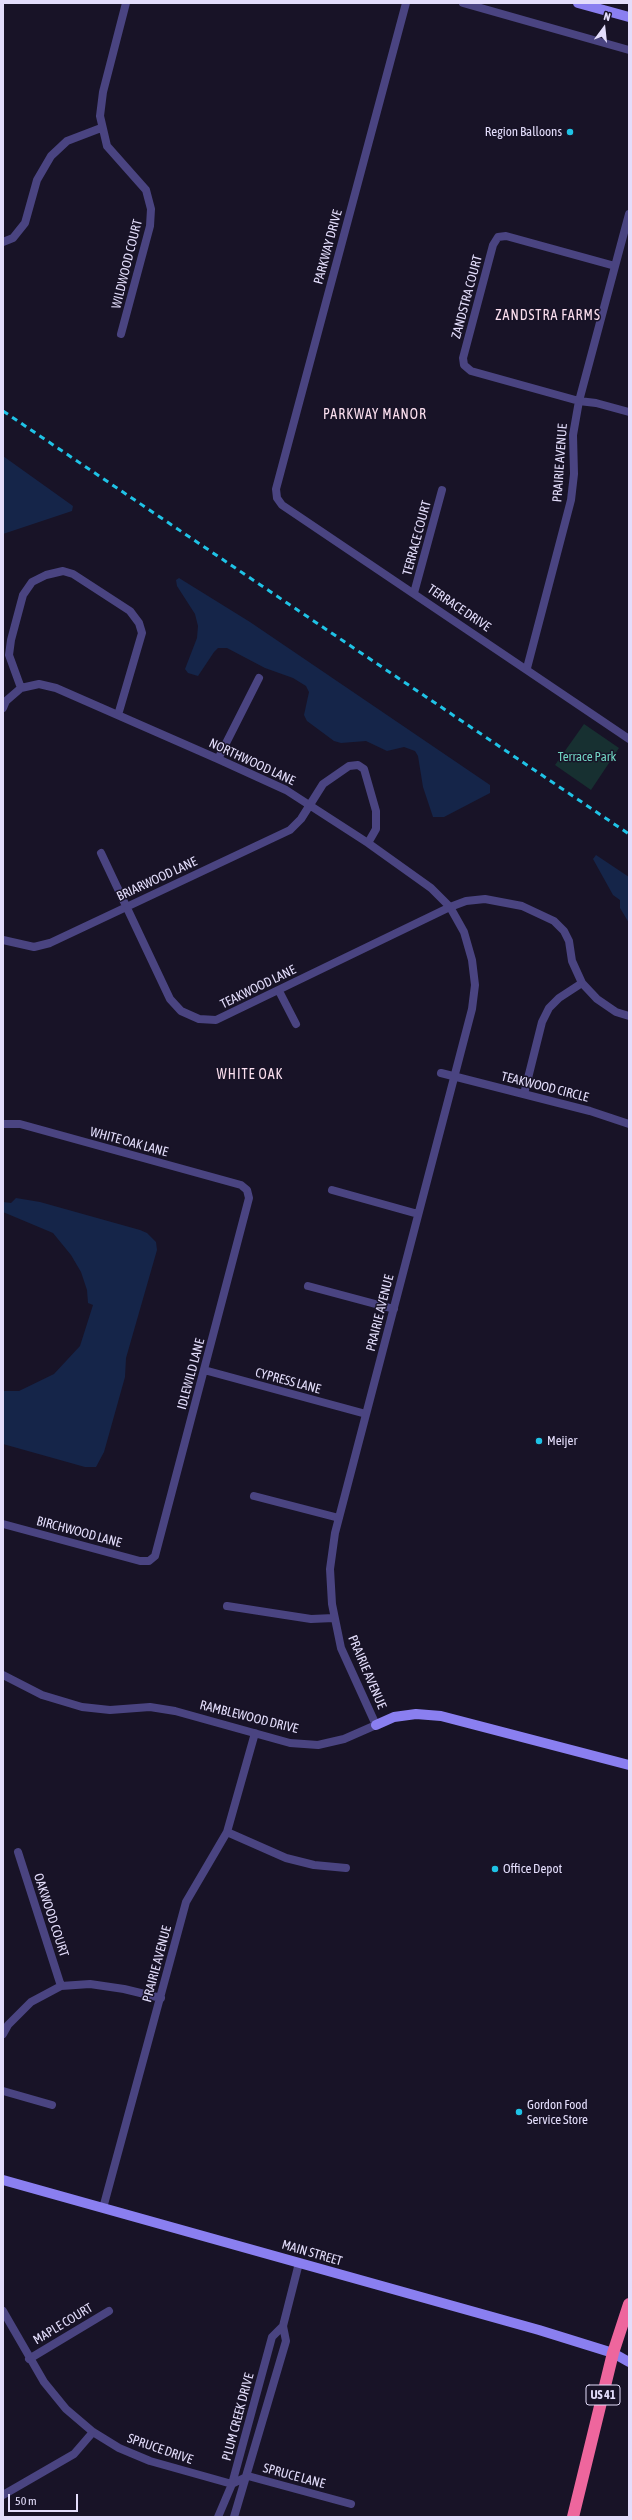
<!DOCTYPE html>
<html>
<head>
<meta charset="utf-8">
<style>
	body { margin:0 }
	#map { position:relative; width:632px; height:2520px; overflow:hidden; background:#181327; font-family:"Asap Condensed",sans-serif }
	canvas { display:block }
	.frame { position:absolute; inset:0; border:4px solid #e3ddfb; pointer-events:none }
	.north { position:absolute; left:584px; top:8px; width:40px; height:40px; -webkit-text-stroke:3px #181327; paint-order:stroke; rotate:15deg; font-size:11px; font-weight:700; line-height:16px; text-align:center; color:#e3ddfb }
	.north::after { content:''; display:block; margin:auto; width:14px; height:18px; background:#e3ddfb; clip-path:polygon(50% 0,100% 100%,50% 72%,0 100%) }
	.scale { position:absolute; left:8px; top:2494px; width:70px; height:18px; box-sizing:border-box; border:2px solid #e3ddfb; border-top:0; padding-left:5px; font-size:12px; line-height:14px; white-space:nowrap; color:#e3ddfb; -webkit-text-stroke:3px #181327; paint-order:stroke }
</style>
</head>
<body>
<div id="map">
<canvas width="632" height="2520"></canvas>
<div class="frame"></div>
<div class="north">N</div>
<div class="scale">50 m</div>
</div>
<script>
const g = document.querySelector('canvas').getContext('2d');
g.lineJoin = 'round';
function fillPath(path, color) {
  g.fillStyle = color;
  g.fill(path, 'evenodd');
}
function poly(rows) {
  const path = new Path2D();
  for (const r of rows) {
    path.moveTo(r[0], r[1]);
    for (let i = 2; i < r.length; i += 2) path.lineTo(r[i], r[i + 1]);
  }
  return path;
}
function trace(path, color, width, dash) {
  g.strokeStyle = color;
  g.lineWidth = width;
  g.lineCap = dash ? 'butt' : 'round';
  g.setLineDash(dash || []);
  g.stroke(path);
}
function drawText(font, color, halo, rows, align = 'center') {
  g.font = font + ' "Asap Condensed",sans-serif';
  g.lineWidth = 3;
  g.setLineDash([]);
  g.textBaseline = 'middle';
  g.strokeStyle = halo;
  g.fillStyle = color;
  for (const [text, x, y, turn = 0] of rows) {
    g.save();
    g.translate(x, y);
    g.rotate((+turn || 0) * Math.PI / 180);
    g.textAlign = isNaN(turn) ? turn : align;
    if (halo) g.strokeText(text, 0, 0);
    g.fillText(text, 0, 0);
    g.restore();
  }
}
const green = poly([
	[584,724,619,748,591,790,555,765]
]);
const water = poly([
	[3,456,73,506,72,511,3,534],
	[179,578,250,622,490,785,490,793,444,817,433,817,423,787,418,756,415,751,404,747,387,751,366,741,341,743,334,741,307,721,304,715,309,692,306,686,293,678,265,668,227,648,218,648,214,652,198,676,188,673,185,669,197,638,198,626,195,614,177,586,176,580],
	[596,855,629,877,629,923,620,908,620,900,613,895,593,859],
	[16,1198,40,1202,140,1230,147,1233,156,1242,157,1250,126,1358,125,1377,104,1452,96,1467,85,1467,3,1444,3,1391,19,1391,54,1374,80,1346,93,1305,88,1303,87,1290,81,1272,71,1255,53,1233,3,1212,3,1202,11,1203]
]);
const street = poly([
	[406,3,276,489,277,498,282,505,629,739],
	[463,3,629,50],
	[3,242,13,238,25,223,37,180,51,156,67,141,101,128],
	[615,266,506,236,498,237,493,245,463,358,464,365,471,371,579,401,596,403,629,412],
	[121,334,150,226,151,209,146,190,107,146,100,116,103,92,126,3],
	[414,593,442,490],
	[527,668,571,500,574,474,573,435,579,401,629,214],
	[21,688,9,655,11,640,23,595,32,582,46,575,63,571,73,574,130,611,139,623,142,633,118,715],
	[3,708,6,701,21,688],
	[218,759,259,678],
	[101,853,170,999,181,1011,199,1019,216,1020,450,907,466,901,485,899,522,906,554,921,564,931,569,941,572,961,582,983,597,999,616,1012,629,1016],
	[3,940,34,947,50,943,290,830,301,819,323,784,349,766,358,765,364,769,376,811,376,829,368,843],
	[279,991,296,1024],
	[441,1073,590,1111,629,1124],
	[524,1094,542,1022,549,1008,559,998,582,983],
	[3,1124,20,1124,241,1185,247,1190,249,1198,155,1556,149,1561,140,1561,3,1524],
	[332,1190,418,1214],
	[308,1286,394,1309],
	[204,1370,366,1414],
	[254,1496,339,1518],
	[227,1606,311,1619,334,1618],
	[3,1675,42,1695,82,1707,110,1710,150,1707,175,1711,290,1743,318,1745,344,1739,376,1725,341,1648,332,1604,330,1569,335,1533,472,1009,475,985,472,960,464,932,450,907,431,888,368,843,286,790,218,759,56,688,39,684,21,688],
	[227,1832,286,1858,314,1865,346,1868],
	[18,1852,61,1986],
	[3,2034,8,2025,31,2002,61,1986,90,1984,124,1989,161,1998],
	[3,2091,52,2105],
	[103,2208,186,1902,227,1832,255,1733],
	[3,2311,44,2382,66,2409,93,2432,119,2448,150,2461,232,2484],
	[29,2359,109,2311],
	[232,2484,248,2476,351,2504],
	[3,2495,74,2454,93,2432],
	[218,2517,232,2484,272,2337,283,2326],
	[234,2517,286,2341,283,2326,299,2263]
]);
const secondary = poly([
	[578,3,629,17],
	[376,1725,394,1717,416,1714,441,1716,629,1765],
	[3,2180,539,2330,613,2353,629,2362]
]);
const highway = poly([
	[573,2517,613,2353,629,2304]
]);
const rail = poly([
	[3,411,629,834]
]);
const markers = [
	[570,132,4,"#1fc3e6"],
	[539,1441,4,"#1fc3e6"],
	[495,1869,4,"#1fc3e6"],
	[519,2112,4,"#1fc3e6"]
];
const shields = [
	[603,2395,34]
];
const shieldNames = [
	["US 41",603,2395]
];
const poiNames = [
	["Region Balloons",562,132,"right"],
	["Meijer",547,1441],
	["Office Depot",503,1869],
	["Gordon Food",527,2105],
	["Service Store",527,2120]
];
const streetNames = [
	["PARKWAY DRIVE",328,247,-75],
	["WILDWOOD COURT",127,264,-76],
	["ZANDSTRA COURT",467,297,-75],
	["PRAIRIE AVENUE",560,463,-86],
	["TERRACE COURT",417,538,-75],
	["TERRACE DRIVE",459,608,34],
	["NORTHWOOD LANE",252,762,25],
	["BRIARWOOD LANE",157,879,-25],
	["TEAKWOOD LANE",258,987,-26],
	["TEAKWOOD CIRCLE",545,1087,14],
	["WHITE OAK LANE",129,1142,15],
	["PRAIRIE AVENUE",380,1313,-76],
	["IDLEWILD LANE",191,1374,-75],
	["CYPRESS LANE",288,1381,15],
	["BIRCHWOOD LANE",79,1532,15],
	["PRAIRIE AVENUE",367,1672,67],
	["RAMBLEWOOD DRIVE",249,1717,14],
	["OAKWOOD COURT",51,1915,72],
	["PRAIRIE AVENUE",157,1964,-75],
	["MAIN STREET",312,2253,16],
	["MAPLE COURT",63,2324,-31],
	["PLUM CREEK DRIVE",238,2417,-75],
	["SPRUCE DRIVE",160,2449,19],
	["SPRUCE LANE",294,2476,15]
];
const parkNames = [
	["Terrace Park",587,757]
];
const neighbourhoodNames = [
	["ZANDSTRA FARMS",548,316],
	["PARKWAY MANOR",375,415],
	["WHITE OAK",250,1075]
];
fillPath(green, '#173031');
fillPath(water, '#152549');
trace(street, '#4a4481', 8);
trace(secondary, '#8a7ff0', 10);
trace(highway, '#ee669d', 12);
trace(rail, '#1fc3e6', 3, [6, 5]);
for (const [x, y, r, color] of markers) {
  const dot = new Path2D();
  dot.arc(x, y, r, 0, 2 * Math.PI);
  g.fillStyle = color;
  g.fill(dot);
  trace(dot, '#181327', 1.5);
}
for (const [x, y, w] of shields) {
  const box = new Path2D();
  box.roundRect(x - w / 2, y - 10, w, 20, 3);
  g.fillStyle = '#181327';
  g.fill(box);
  trace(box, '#e3ddfb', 1);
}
drawText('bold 12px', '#e3ddfb', null, shieldNames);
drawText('13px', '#e3ddfb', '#181327', poiNames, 'left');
drawText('13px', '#e3ddfb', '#181327', streetNames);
drawText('13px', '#70d4c2', '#181327', parkNames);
g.letterSpacing = '1px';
drawText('14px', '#fbdfef', '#181327', neighbourhoodNames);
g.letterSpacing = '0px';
</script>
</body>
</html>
